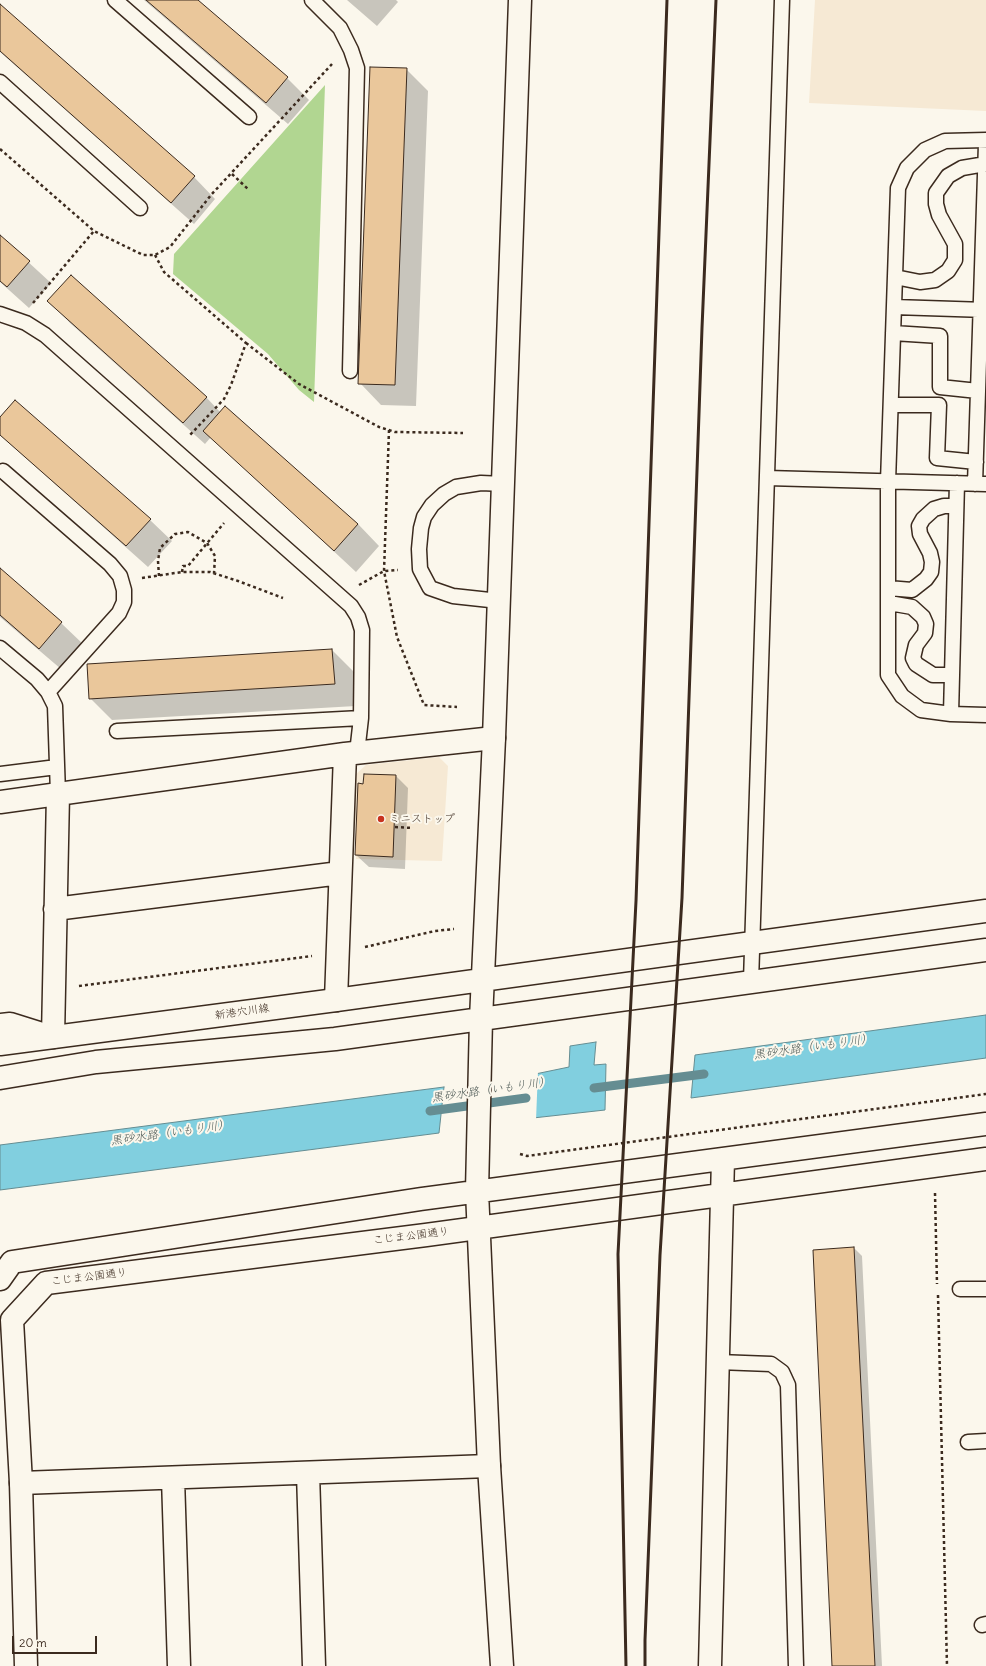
<!DOCTYPE html>
<html>
<head>
<meta charset="utf-8">
<style>
	body { margin:0 }
	#map { position:relative; width:986px; height:1666px; overflow:hidden; background:#fbf7ec; font-family:Delius,sans-serif }
	canvas { display:block }
	.scale { position:absolute; left:12px; top:1636px; width:85px; height:18px; box-sizing:border-box; border:2px solid #3b2a1e; border-top:0; padding-left:5px; font-size:12px; line-height:14px; white-space:nowrap; color:#3b2a1e; -webkit-text-stroke:3px #fbf7ec; paint-order:stroke }
</style>
</head>
<body>
<div id="map">
<canvas width="986" height="1666"></canvas>
<div class="scale">20 m</div>
</div>
<script>
const g = document.querySelector('canvas').getContext('2d');
g.lineJoin = 'round';
function fillPath(path, color) {
  g.fillStyle = color;
  g.fill(path, 'evenodd');
}
function poly(rows) {
  const path = new Path2D();
  for (const r of rows) {
    path.moveTo(r[0], r[1]);
    for (let i = 2; i < r.length; i += 2) path.lineTo(r[i], r[i + 1]);
  }
  return path;
}
function trace(path, color, width, dash) {
  g.strokeStyle = color;
  g.lineWidth = width;
  g.lineCap = dash ? 'butt' : 'round';
  g.setLineDash(dash || []);
  g.stroke(path);
}
function drawText(font, color, halo, rows, align = 'center') {
  g.font = font + ' Delius,"Klee One",sans-serif';
  g.lineWidth = 4;
  g.setLineDash([]);
  g.textBaseline = 'middle';
  g.strokeStyle = halo;
  g.fillStyle = color;
  for (const [text, x, y, turn = 0] of rows) {
    g.save();
    g.translate(x, y);
    g.rotate((+turn || 0) * Math.PI / 180);
    g.textAlign = isNaN(turn) ? turn : align;
    if (halo) g.strokeText(text, 0, 0);
    g.fillText(text, 0, 0);
    g.restore();
  }
}
const built = poly([
	[815,0,986,0,986,111,809,103],
	[439,757,448,766,442,861,356,859,354,776,366,765]
]);
const green = poly([
	[325,85,314,402,299,390,268,354,173,274,174,254]
]);
const water = poly([
	[986,1015,986,1058,691,1098,695,1055,986,1015],
	[596,1042,594,1065,606,1064,605,1110,515,1120,516,1078,569,1067,570,1046,596,1042],
	[444,1087,439,1133,0,1190,0,1145,444,1087]
]);
const pier = poly([
	[538,1071,536,1120,514,1122,513,1120,514,1077]
]);
const shadow = poly([
	[144,0,197,0,287,78,309,100,288,124],
	[347,0,396,0,398,2,377,26],
	[0,6,194,177,215,199,194,224,0,52],
	[406,69,428,91,416,406,381,405,360,383],
	[0,236,51,283,29,308,0,282],
	[49,301,206,397,220,412,225,407,358,524,379,546,356,572,211,437,205,444,70,323],
	[0,419,150,520,172,541,148,567,0,435],
	[0,570,61,623,83,644,61,669,0,617],
	[332,650,354,672,356,706,112,720,90,698],
	[365,775,396,776,408,788,405,869,369,867,356,855],
	[854,1248,862,1256,882,1666,833,1666,814,1251]
]);
const stream = poly([
	[594,1088,704,1074],
	[430,1111,526,1098]
]);
const building = poly([
	[146,0,198,0,288,77,266,103,146,0],
	[0,4,195,176,171,203,0,51,0,4],
	[370,67,407,68,395,385,358,384,370,67],
	[0,235,30,261,7,287,0,281,0,235],
	[71,275,207,397,183,423,47,301,71,275],
	[15,400,151,519,126,546,0,435,0,417,15,400],
	[225,406,358,524,334,551,203,431,225,406],
	[0,568,62,622,39,649,0,615,0,568],
	[332,649,335,684,89,699,87,664,332,649],
	[364,774,396,775,393,857,355,855,358,783,363,784,364,774],
	[854,1247,875,1666,832,1666,813,1250,854,1247]
]);
const path = poly([
	[0,149,94,231,143,255,155,255,170,247,211,195,332,64],
	[232,174,249,190],
	[155,255,164,272,246,343,231,385,224,399,190,435],
	[33,303,94,231],
	[246,343,299,384,379,427,395,432,463,433],
	[389,430,384,571,397,637,424,705,457,707],
	[182,572,183,566,188,566,224,523],
	[159,576,158,561,160,548,175,534,188,532,207,543,215,556,214,574],
	[142,578,182,572,210,572,238,581,283,598],
	[359,585,384,571,398,570],
	[395,827,413,828],
	[365,947,435,931,454,929],
	[79,986,312,956],
	[520,1154,527,1156,986,1094],
	[935,1193,937,1284],
	[938,1295,947,1666]
]);
const lane = poly([
	[115,0,249,117],
	[312,0,340,28,351,50,357,68,350,371],
	[0,82,140,208],
	[986,140,945,141,925,150,907,168,898,188,888,482,888,675,902,696,921,710,951,714,986,715],
	[895,277,920,282,935,280,948,271,955,260,955,244,939,215,936,204,936,193,948,176,962,168,986,164],
	[894,307,986,310],
	[0,314,26,323,45,335,351,606,358,617,362,630,361,718,357,753],
	[893,333,940,336,940,387,978,391],
	[891,405,939,405,937,458,976,462],
	[3,471,110,564,120,576,124,590,124,602,119,613,48,692],
	[767,478,986,484],
	[975,484,986,144],
	[888,588,912,590,926,579,931,572,932,562,930,553,920,534,919,526,923,519,934,509,944,506,956,506],
	[499,601,453,596,430,588,420,569,419,549,421,528,424,517,432,505,444,494,456,487,481,483,503,484],
	[889,603,912,607,923,617,926,624,925,633,916,645,913,658,916,664,933,675,952,675],
	[0,648,37,679,48,692,55,706,58,794],
	[951,714,957,483],
	[117,731,361,718],
	[0,774,57,767],
	[751,982,782,0],
	[960,1289,986,1289],
	[718,1362,771,1364,782,1372,788,1385,796,1666],
	[968,1442,986,1441],
	[982,1625,986,1624]
]);
const street = poly([
	[0,802,345,754,494,738],
	[55,909,340,873],
	[336,1000,345,754],
	[53,1037,58,794],
	[308,1473,314,1666],
	[173,1478,179,1666],
	[21,1483,489,1466]
]);
const secondary = poly([
	[0,1025,10,1024,45,1035],
	[0,1044,336,1000,986,911],
	[0,1078,96,1062,335,1039,986,950],
	[0,1279,12,1262,421,1199,986,1124],
	[26,1666,21,1483,12,1320,46,1283,426,1235,986,1159],
	[502,1666,489,1466,477,1191,481,1019,494,738,520,0],
	[710,1666,723,1159]
]);
const rail = poly([
	[626,1666,618,1254,636,901,667,0],
	[645,1666,645,1640,660,1255,682,898,702,328,716,0]
]);
const markers = [
	[381,819,4,"#c8321e"]
];
const poiNames = [
	["ミニストップ",389,819]
];
const streetNames = [
	["新港穴川線",242,1012,-8],
	["こじま公園通り",411,1236,-7],
	["こじま公園通り",89,1277,-7]
];
const waterNames = [
	["黒砂水路（いもり川）",813,1047,-8],
	["黒砂水路（いもり川）",491,1090,-8],
	["黒砂水路（いもり川）",170,1133,-8]
];
fillPath(built, '#f6e9d4');
fillPath(green, '#b1d691');
fillPath(water, '#81cfdf');
trace(water, '#658d92', 1);
fillPath(pier, '#fbf7ec');
fillPath(shadow, '#0003');
trace(stream, '#658d92', 9);
fillPath(building, '#eac79b');
trace(building, '#3b2a1e', 1);
trace(lane, '#3b2a1e', 17);
trace(street, '#3b2a1e', 25);
trace(secondary, '#3b2a1e', 25);
trace(path, '#3b2a1e', 2.5, [3, 3]);
trace(lane, '#fbf7ec', 14);
trace(street, '#fbf7ec', 22);
trace(secondary, '#fbf7ec', 22);
trace(rail, '#3b2a1e', 3);
for (const [x, y, r, color] of markers) {
  const dot = new Path2D();
  dot.arc(x, y, r, 0, 2 * Math.PI);
  g.fillStyle = color;
  g.fill(dot);
  trace(dot, '#fbf7ec', 1.5);
}
drawText('11px', '#3b2a1e', '#fbf7ec', poiNames, 'left');
drawText('11px', '#3b2a1e', '#fbf7ec', streetNames);
drawText('italic 12px', '#505c58', '#fbf7ec', waterNames);
</script>
</body>
</html>
